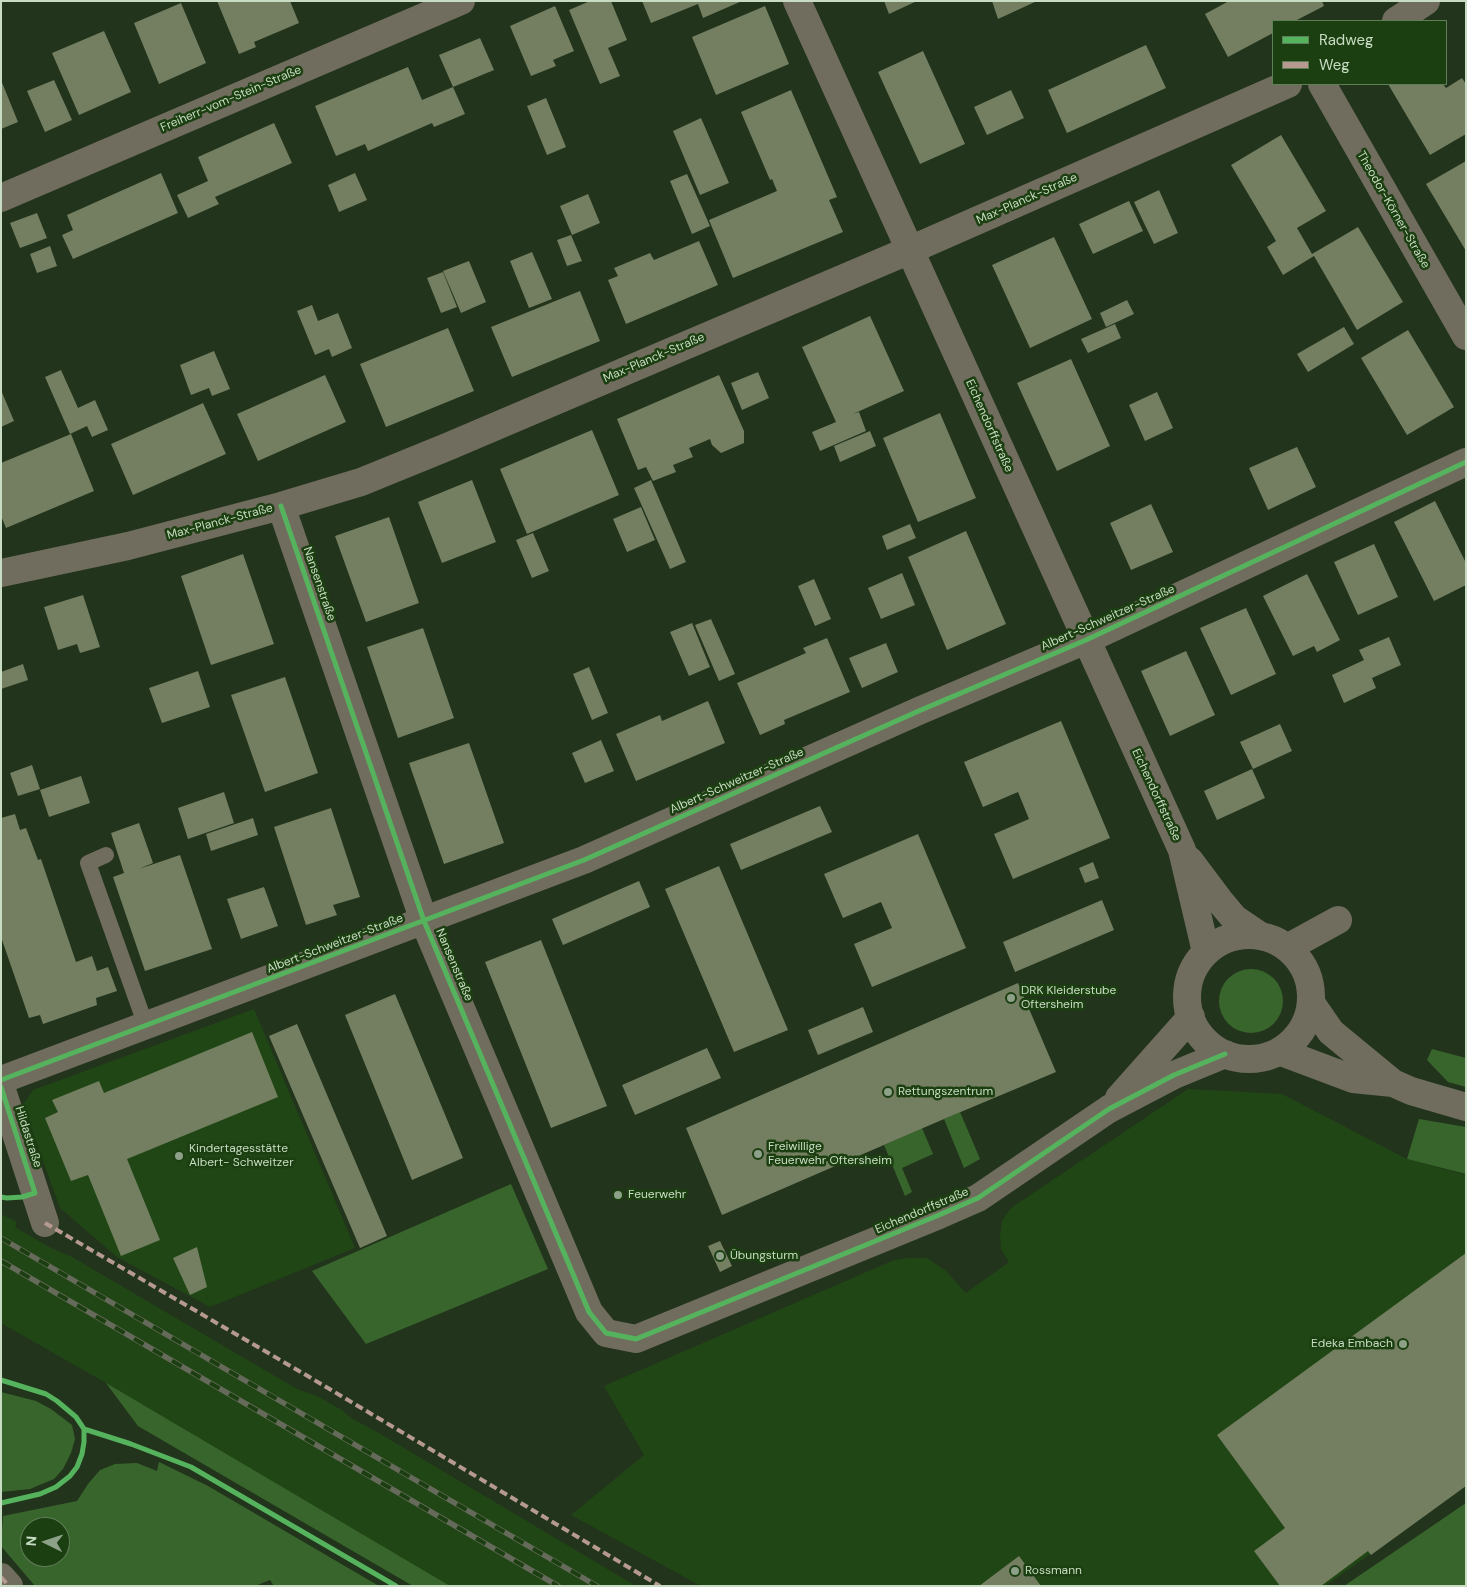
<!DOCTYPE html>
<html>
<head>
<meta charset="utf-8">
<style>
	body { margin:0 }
	#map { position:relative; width:1467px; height:1587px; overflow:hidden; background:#22341c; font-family:"DM Sans",sans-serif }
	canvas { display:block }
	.frame { position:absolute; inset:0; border:2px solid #c7dcc2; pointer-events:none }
	.legend { position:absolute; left:1272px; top:20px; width:175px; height:65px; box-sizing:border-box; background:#1c3f11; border:1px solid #607e58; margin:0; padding:6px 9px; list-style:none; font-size:15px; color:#c7dcc2 }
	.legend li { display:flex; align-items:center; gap:10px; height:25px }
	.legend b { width:25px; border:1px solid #607e58 }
	.north { position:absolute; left:20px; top:1517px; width:50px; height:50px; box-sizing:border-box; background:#1c3f11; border:1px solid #607e58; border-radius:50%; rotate:274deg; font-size:14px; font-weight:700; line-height:20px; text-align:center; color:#c7dcc2 }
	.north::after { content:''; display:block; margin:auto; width:18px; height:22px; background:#8da188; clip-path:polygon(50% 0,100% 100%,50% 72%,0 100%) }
</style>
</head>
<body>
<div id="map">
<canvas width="1467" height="1587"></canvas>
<div class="frame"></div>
<ul class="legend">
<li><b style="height:6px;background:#56b35d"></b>Radweg</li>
<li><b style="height:6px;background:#b69a8f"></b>Weg</li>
</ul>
<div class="north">N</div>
</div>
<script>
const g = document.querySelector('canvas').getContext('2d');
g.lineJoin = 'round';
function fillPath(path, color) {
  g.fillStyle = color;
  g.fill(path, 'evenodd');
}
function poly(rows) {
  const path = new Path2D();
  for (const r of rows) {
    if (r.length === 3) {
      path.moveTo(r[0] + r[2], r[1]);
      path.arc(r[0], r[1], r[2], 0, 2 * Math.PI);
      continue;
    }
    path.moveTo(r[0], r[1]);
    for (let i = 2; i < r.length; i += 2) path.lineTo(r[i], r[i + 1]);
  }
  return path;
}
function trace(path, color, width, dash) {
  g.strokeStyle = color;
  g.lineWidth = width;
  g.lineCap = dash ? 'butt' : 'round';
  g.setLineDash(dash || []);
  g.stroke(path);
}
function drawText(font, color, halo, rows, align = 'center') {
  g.font = font + ' "DM Sans",sans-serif';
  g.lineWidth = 5;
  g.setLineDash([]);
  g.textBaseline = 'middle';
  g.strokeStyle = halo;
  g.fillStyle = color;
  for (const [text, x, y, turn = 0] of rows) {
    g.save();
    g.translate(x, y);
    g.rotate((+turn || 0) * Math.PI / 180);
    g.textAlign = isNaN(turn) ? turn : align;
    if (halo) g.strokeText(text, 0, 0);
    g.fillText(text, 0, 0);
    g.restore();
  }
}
const built = poly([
	[254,1009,355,1248,210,1307,117,1257,60,1208,23,1105,33,1090],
	[1188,1089,1282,1094,1407,1159,1466,1175,1466,1486,1325,1586,701,1586,571,1515,644,1455,604,1386,894,1260,909,1258,927,1258,946,1271,966,1293,1009,1262,1001,1249,1000,1237,1002,1221,1011,1208],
	[1,1214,17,1222,15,1227,47,1246,72,1257,297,1389,317,1396,342,1410,351,1418,377,1432,636,1586,413,1586,138,1426,106,1383,1,1323]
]);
const green = poly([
	[1251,1001,32],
	[1432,1049,1466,1058,1466,1087,1448,1082,1427,1060],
	[960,1112,980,1159,964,1168,944,1119],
	[1419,1119,1466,1127,1466,1174,1407,1159],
	[922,1128,933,1154,902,1168,912,1192,905,1196,884,1145],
	[511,1184,548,1269,366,1344,312,1271],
	[106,1383,450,1586,413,1586,138,1426],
	[1,1392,36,1401,51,1409,72,1425,75,1439,71,1453,63,1469,54,1479,30,1489,1,1492],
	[159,1462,208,1486,379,1586,274,1586,270,1580,255,1586,35,1586,1,1546,3,1516,77,1501,88,1484,100,1470,115,1464,137,1463,157,1471],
	[30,1527,60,1527,60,1557,30,1557],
	[1466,1503,1466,1586,1344,1586]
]);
const building = poly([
	[217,1,290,1,299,23,254,42,256,47,239,54],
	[590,1,611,1,627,40,608,48,620,76,600,84,569,10],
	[642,1,742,1,703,18,698,4,651,23],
	[884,1,917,1,889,14],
	[992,1,1037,1,998,19],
	[1229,1,1322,1,1324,6,1295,21,1273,21,1273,33,1228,57,1205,14],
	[181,3,206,63,159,84,134,23],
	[555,6,574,51,553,60,556,66,531,76,510,26],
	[765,6,789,64,716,95,692,37],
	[104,31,131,92,79,115,52,53],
	[480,38,494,70,453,87,439,55],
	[1146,45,1166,88,1067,133,1048,90],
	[923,51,965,144,920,164,878,72],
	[408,67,422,100,453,87,465,114,434,127,432,123,368,151,365,144,336,156,315,106],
	[1462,78,1466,84,1466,134,1430,155,1388,84,1443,84,1446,88],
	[1,80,18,122,1,129],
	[54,80,72,120,45,132,27,91],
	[791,90,837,197,829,200,843,232,733,278,709,220,777,191,772,179,770,180,741,112],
	[1011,90,1024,118,987,135,974,107],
	[546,98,566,147,547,155,527,106],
	[701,118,729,183,700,195,673,131],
	[274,123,292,163,215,197,219,204,188,218,177,195,208,181,198,157],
	[1281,135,1326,211,1297,228,1312,254,1358,227,1403,302,1357,330,1314,256,1283,275,1267,247,1276,241,1231,165],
	[1466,161,1466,251,1426,184],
	[161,173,178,213,73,259,62,235,73,230,67,215],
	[355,173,367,200,339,212,328,185],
	[687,174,710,226,692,234,670,181],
	[1159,190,1178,233,1154,244,1134,202],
	[588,194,600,223,572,235,560,206],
	[1129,201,1143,231,1093,254,1079,224],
	[37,213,47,238,20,248,10,223],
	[571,235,582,261,567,266,557,240],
	[1054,237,1092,319,1030,348,992,265],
	[699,241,718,285,626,324,608,280,618,276,614,268,650,253,654,260],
	[50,246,57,266,37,273,30,254],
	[532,252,552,299,529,308,510,261],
	[469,261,486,302,461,313,443,271],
	[443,272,457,307,441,313,427,278],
	[580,291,600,341,512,377,491,327],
	[1127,300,1134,314,1106,327,1100,313],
	[312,305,318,321,338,313,352,348,332,357,329,349,315,355,297,311],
	[870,316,904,391,853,414,859,412,866,431,820,451,812,432,836,422,802,347],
	[1115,324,1121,338,1088,353,1081,339],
	[1344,327,1354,344,1308,372,1297,354],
	[448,328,474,391,386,427,360,364],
	[1408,330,1454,407,1407,435,1361,358],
	[214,351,230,389,212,396,209,388,191,395,180,365],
	[1071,359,1110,446,1057,471,1017,383],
	[61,370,78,408,95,400,108,430,92,437,87,426,70,434,45,377],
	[758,372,769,398,742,410,731,383],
	[325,375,346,422,258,461,237,414],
	[719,375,744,431,744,443,721,453,712,445,710,439,689,448,693,457,673,465,676,472,653,481,646,467,638,470,617,419],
	[1,390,14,421,1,427],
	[1157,392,1173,428,1145,441,1129,405],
	[203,403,226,454,133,495,111,444],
	[940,413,976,498,918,522,883,438],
	[592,430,619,495,527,534,500,469],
	[870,431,876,446,840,462,834,446],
	[71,434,94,491,6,528,1,516,1,463],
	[1297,447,1316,487,1268,510,1249,468],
	[472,480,496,542,442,563,418,502],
	[651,480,686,562,670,569,634,488],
	[1435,501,1466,563,1466,585,1434,601,1394,522],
	[1151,504,1173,552,1131,570,1110,523],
	[641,507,655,540,627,552,613,519],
	[389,517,419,603,366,622,335,536],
	[910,524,916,538,887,550,882,536],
	[966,531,1006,624,947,650,908,557],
	[533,533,549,571,532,578,516,540],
	[1374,544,1398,597,1358,615,1334,562],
	[243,554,274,644,211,665,181,576],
	[902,573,915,605,881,619,868,588],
	[1307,574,1340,640,1317,652,1314,646,1293,656,1263,596],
	[814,579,831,619,815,626,798,586],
	[83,595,100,647,80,653,77,644,58,650,44,607],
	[1246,608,1276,674,1231,695,1200,628],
	[711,619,735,674,719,681,695,625],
	[692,623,710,667,689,676,670,632],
	[423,628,454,718,398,738,367,647],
	[1389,637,1401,665,1372,678,1376,688,1344,703,1332,675,1364,660,1359,650],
	[827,638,850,692,784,720,785,724,760,735,737,683,806,653,803,648],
	[886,643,898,672,862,688,849,658],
	[1186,651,1215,715,1170,736,1141,671],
	[23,664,28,680,1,689,1,672],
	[589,667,608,713,592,720,573,674],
	[198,671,210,707,162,723,149,688],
	[285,677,318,773,265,792,231,695],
	[708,701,725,743,636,781,616,734,660,715,662,721],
	[1061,721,1110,838,1013,879,994,834,1029,819,1018,792,983,807,964,762],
	[1280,724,1292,751,1253,769,1240,742],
	[601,740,614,771,585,783,572,753],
	[469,743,504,843,444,864,409,763],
	[32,765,40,789,18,796,10,773],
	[1252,769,1265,798,1217,820,1204,791],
	[81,776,90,803,49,817,40,790],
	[224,792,234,823,188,839,178,808],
	[820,806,832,832,741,870,730,844],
	[331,808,360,897,333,905,337,915,306,925,274,827],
	[15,814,20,830,26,828,38,860,41,859,76,962,92,956,97,971,108,967,117,991,96,998,97,1005,43,1024,40,1015,29,1018,1,937,1,818],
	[253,818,258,835,211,851,206,834],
	[139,823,153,863,139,869,180,855,212,949,145,971,113,877,124,873,111,833],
	[918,834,966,948,872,987,854,944,892,928,881,902,843,918,824,874],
	[1093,862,1099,878,1085,883,1079,868],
	[719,866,788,1030,734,1052,665,889],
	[639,881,650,907,563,945,552,919],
	[264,887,278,926,241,939,227,899],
	[1102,900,1114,930,1015,972,1003,942],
	[541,940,607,1106,551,1128,485,962],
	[1018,983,1056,1072,944,1119,722,1215,686,1128],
	[395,994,463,1158,412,1180,345,1015],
	[863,1007,873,1032,818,1055,808,1030],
	[297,1024,387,1236,360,1248,269,1036],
	[252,1032,278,1097,127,1159,160,1240,121,1256,88,1175,71,1181,45,1118,58,1112,52,1100,99,1081,104,1093],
	[707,1048,721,1078,635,1115,622,1085],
	[720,1241,732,1266,720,1272,708,1246],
	[197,1247,207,1287,190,1295,173,1258],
	[1466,1253,1466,1486,1371,1555,1368,1551,1321,1586,1280,1586,1254,1551,1285,1528,1217,1435],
	[1019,1556,1041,1586,979,1586]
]);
const lane = poly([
	[106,855,88,863,146,1026]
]);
const street = poly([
	[797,1,1182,850,1206,952],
	[1396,21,1426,1],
	[1322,84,1466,336],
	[1,198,461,1],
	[281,506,424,921,589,1312,606,1333,636,1339,939,1215,978,1198,1109,1109,1174,1075,1225,1054],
	[1,573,128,546,281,506,361,482,447,447,910,250,1288,84],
	[1189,860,1219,900,1234,918,1259,935],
	[1249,997,62],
	[1287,948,1338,920],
	[1311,1003,1331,1032,1393,1083,1411,1091,1466,1107],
	[1281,1052,1353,1079,1393,1083],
	[1,1080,584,860,921,710,1086,640,1466,462],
	[1,1087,45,1223],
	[1119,1098,1191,1017],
	[1,1577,9,1586]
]);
const rail = poly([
	[1,1238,597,1586],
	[1,1261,558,1586]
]);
const quiet = poly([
	[45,1223,306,1375,660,1586],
	[1,1577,9,1586]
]);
const cycleway = poly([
	[281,506,424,921,589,1312,606,1333,636,1339,939,1215,978,1198,1109,1109,1174,1075,1225,1054],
	[1,1080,584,860,921,710,1086,640,1466,462],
	[1,1087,35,1193,22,1197,7,1198,1,1197],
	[1,1380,46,1394,57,1401,76,1417,84,1429,84,1442,82,1454,77,1467,70,1476,56,1487,40,1494,1,1503],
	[84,1429,131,1444,191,1467,396,1586]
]);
const markers = [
	[1011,998,5,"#8da188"],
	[888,1092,5,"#8da188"],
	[758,1154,5,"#8da188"],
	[179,1156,5,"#8da188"],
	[618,1195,5,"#8da188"],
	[720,1256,5,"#8da188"],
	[1403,1344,5,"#8da188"],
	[1015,1571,5,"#8da188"]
];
const streetNames = [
	["Freiherr-vom-Stein-Straße",231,99,-23],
	["Max-Planck-Straße",1027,199,-24],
	["Theodor-Körner-Straße",1393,210,60],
	["Max-Planck-Straße",654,358,-23],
	["Eichendorffstraße",989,426,66],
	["Max-Planck-Straße",220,522,-15],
	["Nansenstraße",319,584,71],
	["Albert-Schweitzer-Straße",1108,618,-24],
	["Albert-Schweitzer-Straße",737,781,-24],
	["Eichendorffstraße",1156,795,65],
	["Albert-Schweitzer-Straße",335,944,-21],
	["Nansenstraße",454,965,67],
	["Hildastraße",28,1137,72],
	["Eichendorffstraße",922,1211,-23]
];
const poiNames = [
	["DRK Kleiderstube",1021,991],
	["Oftersheim",1021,1005],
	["Rettungszentrum",898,1092],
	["Freiwillige",768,1147],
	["Feuerwehr Oftersheim",768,1161],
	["Kindertagesstätte",189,1149],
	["Albert- Schweitzer",189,1163],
	["Feuerwehr",628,1195],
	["Übungsturm",730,1256],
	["Edeka Embach",1393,1344,"right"],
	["Rossmann",1025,1571]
];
fillPath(built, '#214615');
fillPath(green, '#38652c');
fillPath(building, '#737f60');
trace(lane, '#716d5e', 16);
trace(street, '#716d5e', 28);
trace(rail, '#666a5b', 5.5);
trace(rail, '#1c3f11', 4, [11]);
trace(quiet, '#b69a8f', 4, [8, 4]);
trace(cycleway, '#56b35d', 5);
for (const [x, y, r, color] of markers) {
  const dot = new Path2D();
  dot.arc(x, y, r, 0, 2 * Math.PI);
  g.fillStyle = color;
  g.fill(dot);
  trace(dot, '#1c3f11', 2);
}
drawText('12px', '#c7dcc2', '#1c3f11', streetNames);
drawText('12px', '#c7dcc2', '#1c3f11', poiNames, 'left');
</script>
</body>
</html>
